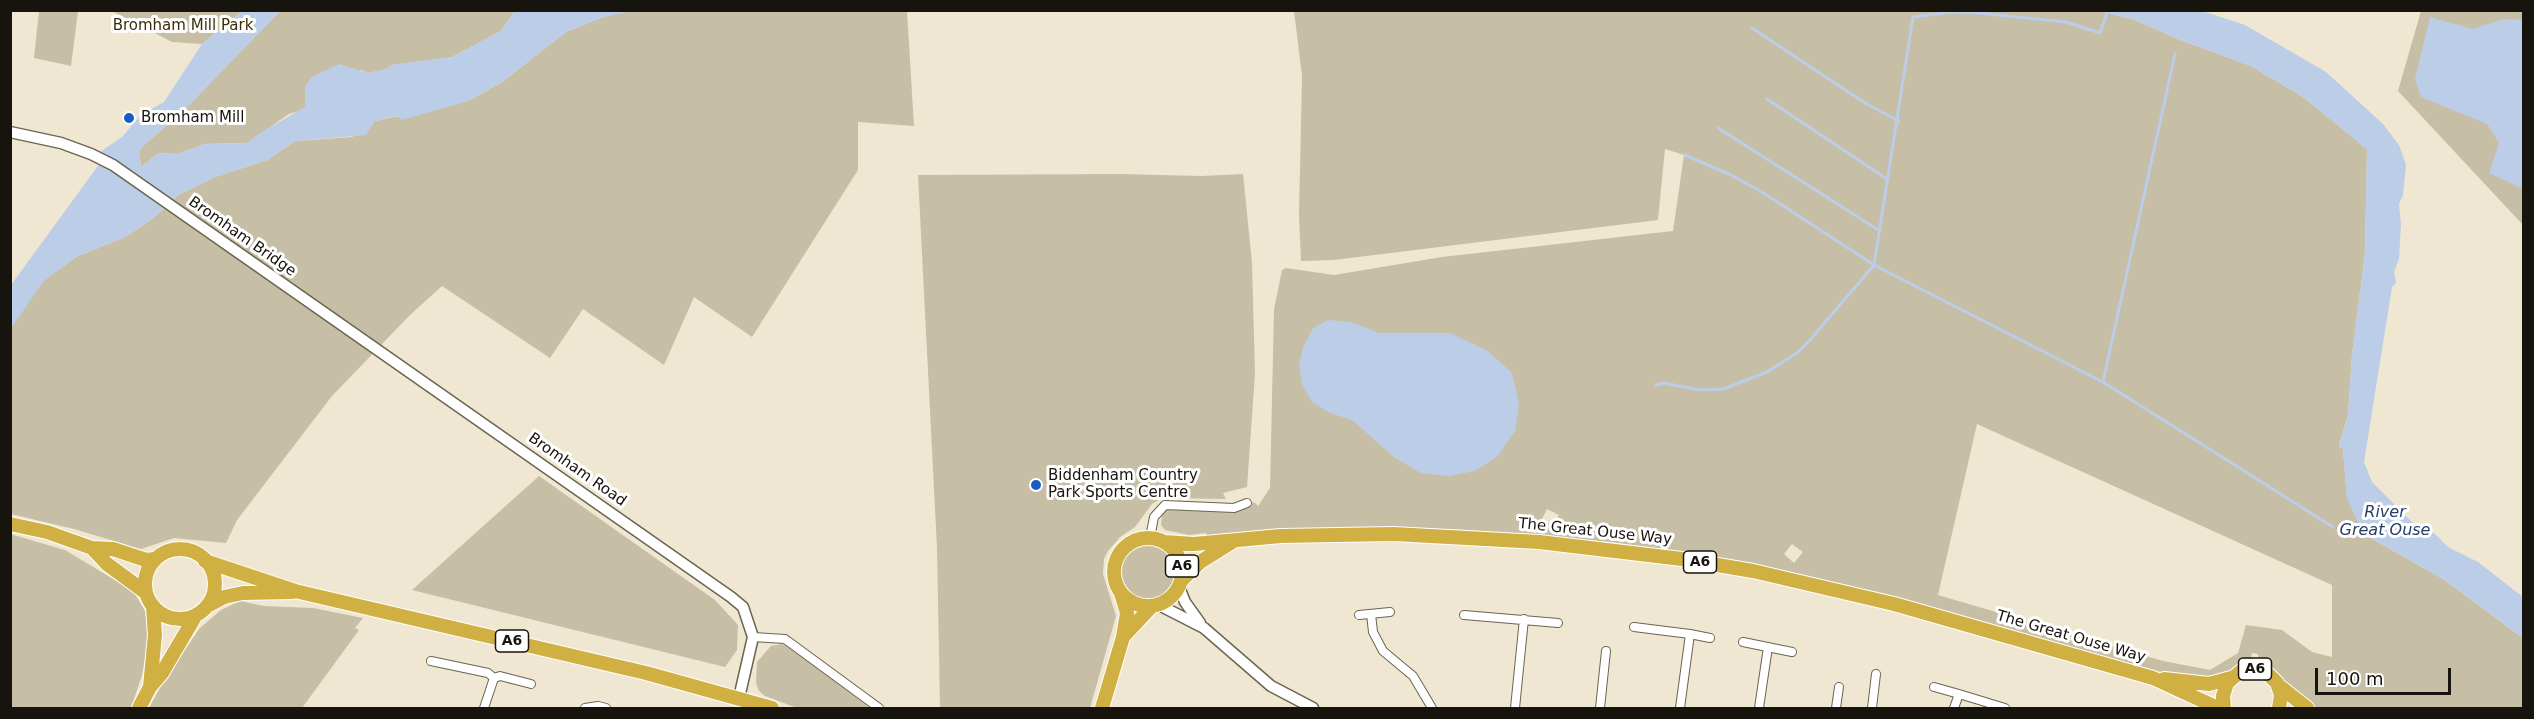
<!DOCTYPE html>
<html>
<head>
<meta charset="utf-8">
<style>
	body { margin:0 }
	#map { position:relative; width:2534px; height:719px; overflow:hidden; background:#efe7d1; font-family:"DejaVu Sans",sans-serif }
	canvas { display:block }
	.frame { position:absolute; inset:0; border:12px solid #17140d; pointer-events:none }
	.scale { position:absolute; left:2315px; top:668px; width:136px; height:27px; box-sizing:border-box; border:3px solid #17140d; border-top:0; padding-left:8px; font-size:18px; line-height:21px; white-space:nowrap; color:#17140d; -webkit-text-stroke:4px #fff; paint-order:stroke }
</style>
</head>
<body>
<div id="map">
<canvas width="2534" height="719"></canvas>
<div class="frame"></div>
<div class="scale">100 m</div>
</div>
<script>
const g = document.querySelector('canvas').getContext('2d');
g.lineJoin = 'round';
function fillPath(path, color) {
  g.fillStyle = color;
  g.fill(path, 'evenodd');
}
function poly(rows) {
  const path = new Path2D();
  for (const r of rows) {
    if (r.length === 3) {
      path.moveTo(r[0] + r[2], r[1]);
      path.arc(r[0], r[1], r[2], 0, 2 * Math.PI);
      continue;
    }
    path.moveTo(r[0], r[1]);
    for (let i = 2; i < r.length; i += 2) path.lineTo(r[i], r[i + 1]);
  }
  return path;
}
function trace(path, color, width, dash) {
  g.strokeStyle = color;
  g.lineWidth = width;
  g.lineCap = dash ? 'butt' : 'round';
  g.setLineDash(dash || []);
  g.stroke(path);
}
function drawText(font, color, halo, rows, align = 'center') {
  g.font = font + ' "DejaVu Sans",sans-serif';
  g.lineWidth = 6;
  g.setLineDash([]);
  g.textBaseline = 'middle';
  g.strokeStyle = halo;
  g.fillStyle = color;
  for (const [text, x, y, turn = 0] of rows) {
    g.save();
    g.translate(x, y);
    g.rotate((+turn || 0) * Math.PI / 180);
    g.textAlign = isNaN(turn) ? turn : align;
    if (halo) g.strokeText(text, 0, 0);
    g.fillText(text, 0, 0);
    g.restore();
  }
}
const green = poly([
	[633,10,907,11,914,126,858,122,858,170,752,337,694,297,664,365,583,309,550,358,442,286,410,315,332,396,237,520,226,543,174,538,141,549,74,529,11,514,10,328,43,281,76,257,125,237,152,219,180,194,215,177,267,160,295,141,352,137,375,121,468,101,502,82,566,32,603,17],
	[39,11,78,11,71,66,34,58],
	[112,11,242,11,202,44,172,42],
	[280,11,515,11,501,31,452,57,392,65,387,69,368,73,361,70,306,96,306,107,302,110,289,114,247,143,205,144,177,154,159,153,141,167,139,151,145,144,181,113],
	[1248,11,2098,11,2133,19,2178,39,2251,66,2303,97,2367,149,2365,253,2352,355,2348,415,2339,446,2343,449,2347,498,2369,537,2443,579,2523,638,2523,708,2315,708,2260,665,2258,654,2252,653,2251,662,2217,679,2164,673,1825,580,1683,552,1611,542,1467,530,1395,528,1280,529,1207,538,1206,533,1189,535,1165,530,1161,525,1162,517,1158,515,1168,508,1236,511,1254,502,1258,506,1270,488,1274,309,1282,270,1286,268,1334,275,1442,257,1673,231,1684,155,1665,149,1658,220,1334,260,1301,261,1299,215,1302,76,1294,11],
	[1977,424,2332,585,2332,657,2312,652,2282,630,2246,625,2238,653,2210,670,2163,661,1938,595],
	[1547,509,1559,515,1553,525,1541,521],
	[1792,544,1803,552,1794,563,1784,554],
	[2421,11,2523,11,2523,225,2398,91],
	[1122,174,1201,176,1243,174,1252,263,1255,374,1247,487,1223,493,1226,499,1162,498,1152,504,1135,527,1120,537,1108,551,1104,559,1103,574,1116,616,1090,708,940,708,937,548,918,175],
	[539,476,715,600,738,625,737,650,725,667,412,590],
	[10,534,65,550,133,591,145,611,149,638,142,675,131,708,11,708],
	[1148,572,27],
	[240,601,264,606,313,608,363,618,355,628,359,630,302,708,149,708,167,675,200,628,221,610],
	[782,644,794,649,870,708,797,708,765,696,759,691,756,683,757,662,771,646]
]);
const water = poly([
	[242,11,280,11,181,113,145,144,139,151,141,167,159,153,177,154,205,144,247,143,260,133,305,107,305,86,312,77,339,64,368,73,387,69,391,65,452,57,501,31,515,11,633,11,603,17,566,32,502,82,468,101,402,120,396,116,375,121,366,135,295,141,267,160,215,177,180,194,152,219,125,237,76,257,44,281,11,328,11,285,100,163,100,152,122,137,141,115,164,102,202,44],
	[2098,11,2202,11,2245,25,2326,72,2383,124,2399,145,2406,165,2403,195,2399,204,2401,224,2399,259,2394,272,2396,283,2392,287,2364,462,2372,482,2414,524,2435,534,2448,547,2478,562,2523,597,2523,638,2443,579,2369,537,2357,521,2347,498,2343,449,2339,447,2348,415,2352,355,2365,253,2367,149,2303,97,2251,66,2178,39,2133,19],
	[2430,17,2473,29,2504,19,2523,20,2523,189,2489,173,2499,143,2487,124,2421,97,2415,79],
	[1328,320,1351,322,1379,333,1450,333,1488,351,1512,373,1519,404,1515,431,1497,457,1475,471,1449,476,1421,473,1395,458,1352,420,1330,413,1312,402,1302,384,1299,364,1303,347,1313,328]
]);
const stream = poly([
	[1752,28,1865,103,1899,121],
	[1767,99,1887,179],
	[1718,128,1880,231],
	[1685,155,1731,175,1762,192,1874,265,2103,382,2333,527],
	[2103,382,2175,54],
	[1656,385,1664,383,1699,390,1723,389,1767,372,1797,353,1810,340,1874,265,1913,17,1952,12,1978,13,2066,22,2100,33,2108,10]
]);
const minor = poly([
	[1150,538,1154,517,1165,505,1234,508,1247,503],
	[1371,614,1373,632,1383,651,1413,676,1432,708],
	[1359,615,1390,612],
	[1464,615,1558,623],
	[1634,627,1690,634,1680,708],
	[1690,634,1710,638],
	[753,637,785,639,879,708],
	[1743,642,1792,652],
	[431,661,488,673,494,678,500,676,531,684],
	[1934,687,1959,694],
	[484,708,494,678],
	[585,708,598,706,606,708],
	[1515,708,1524,619],
	[1600,708,1606,651],
	[1759,708,1768,647],
	[1836,708,1839,687],
	[1872,708,1876,674],
	[1954,708,1959,694,2005,708]
]);
const tertiary = poly([
	[10,132,61,143,91,154,113,165,731,597,743,607,753,637,739,698],
	[1179,587,1185,602,1200,623],
	[1159,605,1204,628,1271,686,1313,708]
]);
const trunk = poly([
	[10,524,47,532,92,548,113,549,146,560,155,559],
	[1148,572,34],
	[1164,542,1194,544,1281,536,1394,534,1539,542,1682,559,1753,571,1894,604,2153,678,2218,708],
	[92,548,107,564,145,592],
	[180,584,35],
	[205,561,295,591,646,673,772,708],
	[1182,580,1200,562,1232,542],
	[207,606,224,597,243,593,293,592],
	[1123,637,1152,606],
	[2164,679,2209,684,2231,678],
	[2278,685,2307,708],
	[150,687,155,635,153,607],
	[139,708,150,687,162,673,196,615],
	[1102,708,1123,637,1127,613,1121,593],
	[2224,708,2223,696,2227,683,2241,671,2254,669,2269,675,2277,683,2281,695,2279,708]
]);
const markers = [
	[129,118,6,"#175cc7"],
	[1036,485,6,"#175cc7"]
];
const shields = [
	[1700,562,33],
	[1182,566,33],
	[512,641,33],
	[2255,669,33]
];
const shieldNames = [
	["A6",1700,562],
	["A6",1182,566],
	["A6",512,641],
	["A6",2255,669]
];
const parkNames = [
	["Bromham Mill Park",183,26]
];
const poiNames = [
	["Bromham Mill",141,118],
	["Biddenham Country",1048,476],
	["Park Sports Centre",1048,493]
];
const streetNames = [
	["Bromham Bridge",242,237,35],
	["Bromham Road",577,470,35],
	["The Great Ouse Way",1595,532,6],
	["The Great Ouse Way",2071,637,16]
];
const waterNames = [
	["River",2385,513],
	["Great Ouse",2385,531]
];
fillPath(green, '#c7bea6');
fillPath(water, '#bccde8');
trace(stream, '#bccde8', 3);
trace(minor, '#6b6450', 10);
trace(tertiary, '#6b6450', 13);
trace(trunk, '#fff', 16);
trace(minor, '#fff', 8);
trace(tertiary, '#fff', 10);
trace(trunk, '#d0b043', 14);
for (const [x, y, r, color] of markers) {
  const dot = new Path2D();
  dot.arc(x, y, r, 0, 2 * Math.PI);
  g.fillStyle = color;
  g.fill(dot);
  trace(dot, '#fff', 2);
}
for (const [x, y, w] of shields) {
  const box = new Path2D();
  box.roundRect(x - w / 2, y - 11, w, 22, 4.5);
  g.fillStyle = '#fff';
  g.fill(box);
  trace(box, '#17140d', 1.5);
}
drawText('bold 14px', '#17140d', null, shieldNames);
drawText('15px', '#3c2f07', '#fff', parkNames);
drawText('15px', '#17140d', '#fff', poiNames, 'left');
drawText('15px', '#17140d', '#fff', streetNames);
drawText('italic 16px', '#283f65', '#fff', waterNames);
</script>
</body>
</html>
